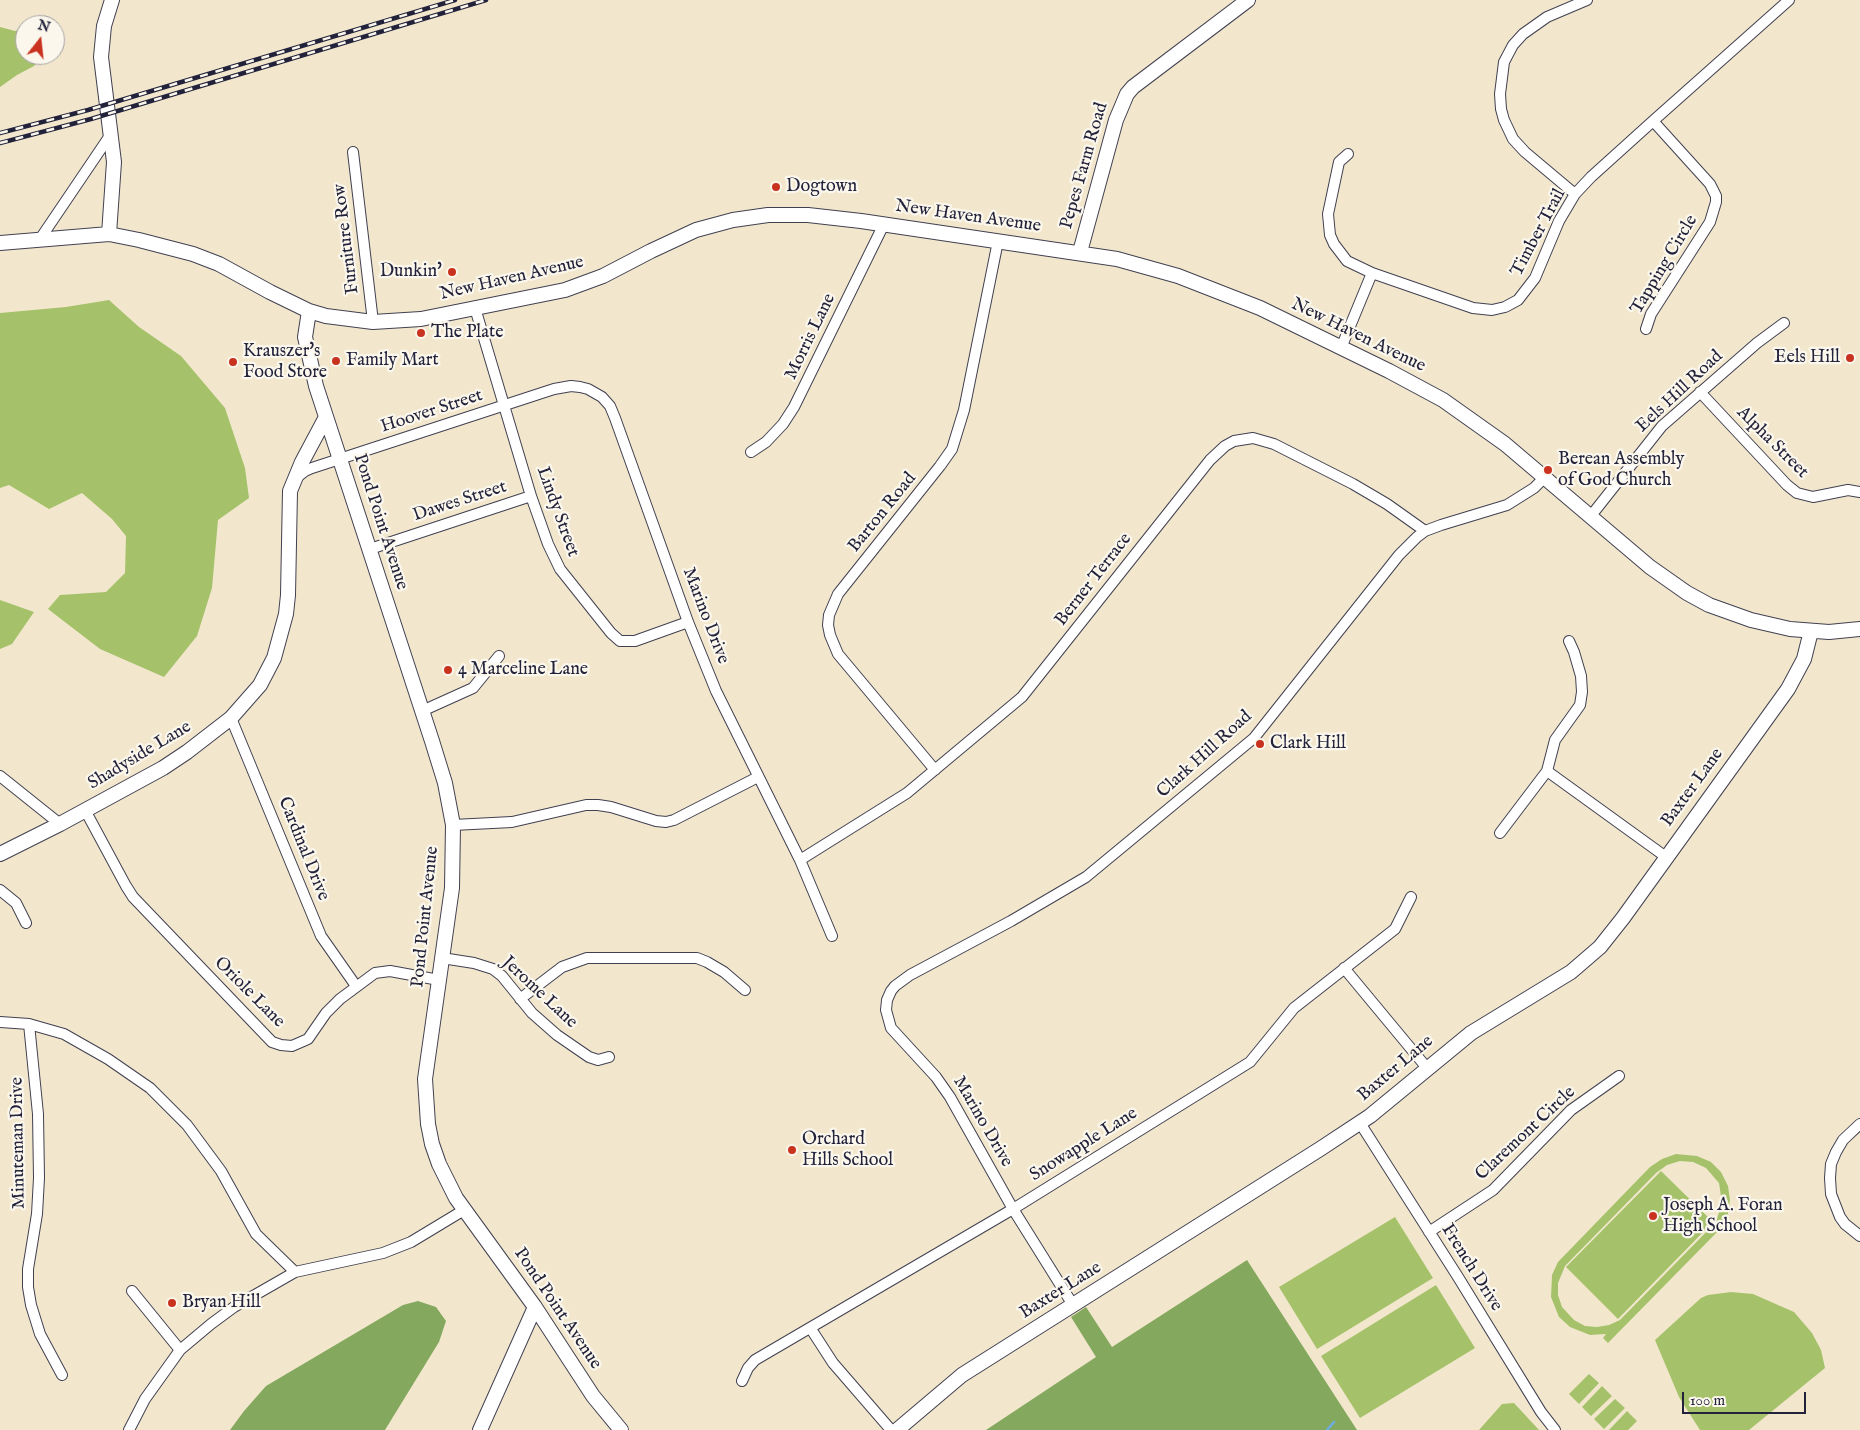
<!DOCTYPE html>
<html>
<head>
<meta charset="utf-8">
<style>
	body { margin:0 }
	#map { position:relative; width:1860px; height:1430px; overflow:hidden; background:#f2e7cd; font-family:"IM FELL English",serif }
	canvas { display:block }
	.north { position:absolute; left:15px; top:15px; width:50px; height:50px; box-sizing:border-box; background:#fbf7ec; border:1px solid #a4a2a5; border-radius:50%; rotate:16deg; font-size:14px; font-weight:700; line-height:20px; text-align:center; color:#22223b }
	.north::after { content:''; display:block; margin:auto; width:18px; height:22px; background:#c8321e; clip-path:polygon(50% 0,100% 100%,50% 72%,0 100%) }
	.scale { position:absolute; left:1682px; top:1392px; width:124px; height:22px; box-sizing:border-box; border:2px solid #22223b; border-top:0; padding-left:6px; font-size:15px; line-height:18px; white-space:nowrap; color:#22223b; -webkit-text-stroke:4px #fbf7ec; paint-order:stroke }
</style>
</head>
<body>
<div id="map">
<canvas width="1860" height="1430"></canvas>
<div class="north">N</div>
<div class="scale">100 m</div>
</div>
<script>
const g = document.querySelector('canvas').getContext('2d');
g.lineJoin = 'round';
function fillPath(path, color) {
  g.fillStyle = color;
  g.fill(path, 'evenodd');
}
function poly(rows) {
  const path = new Path2D();
  for (const r of rows) {
    path.moveTo(r[0], r[1]);
    for (let i = 2; i < r.length; i += 2) path.lineTo(r[i], r[i + 1]);
  }
  return path;
}
function trace(path, color, width, dash) {
  g.strokeStyle = color;
  g.lineWidth = width;
  g.lineCap = dash ? 'butt' : 'round';
  g.setLineDash(dash || []);
  g.stroke(path);
}
function drawText(font, color, halo, rows, align = 'center') {
  g.font = font + ' "IM FELL English",serif';
  g.lineWidth = 4.5;
  g.setLineDash([]);
  g.textBaseline = 'middle';
  g.strokeStyle = halo;
  g.fillStyle = color;
  for (const [text, x, y, turn = 0] of rows) {
    g.save();
    g.translate(x, y);
    g.rotate((+turn || 0) * Math.PI / 180);
    g.textAlign = isNaN(turn) ? turn : align;
    if (halo) g.strokeText(text, 0, 0);
    g.fillText(text, 0, 0);
    g.restore();
  }
}
const green = poly([
	[0,27,15,31,25,28,25,55,39,55,38,61,34,66,17,75,0,87],
	[109,300,139,327,181,356,225,408,245,468,249,498,218,520,212,588,197,636,164,677,100,649,48,609,60,595,106,592,125,573,126,536,112,519,82,493,49,509,9,485,0,488,0,313,66,307],
	[0,600,34,612,12,644,0,649],
	[1676,1154,1697,1156,1711,1162,1721,1172,1728,1186,1730,1200,1728,1214,1722,1227,1608,1343,1603,1338,1606,1334,1590,1335,1570,1327,1559,1317,1551,1297,1552,1275,1558,1262,1650,1167,1662,1159],
	[1680,1161,1693,1162,1706,1168,1719,1183,1722,1203,1716,1222,1620,1320,1609,1325,1597,1327,1585,1326,1574,1320,1562,1307,1558,1295,1558,1283,1565,1266,1656,1173,1667,1165],
	[1661,1171,1713,1222,1618,1319,1566,1267],
	[1395,1217,1433,1278,1317,1349,1279,1287],
	[1436,1285,1475,1348,1360,1418,1321,1356],
	[1731,1292,1753,1294,1794,1312,1812,1333,1821,1350,1825,1368,1749,1430,1700,1430,1679,1397,1655,1340,1701,1298,1708,1295],
	[1589,1374,1599,1383,1579,1404,1569,1394],
	[1602,1386,1612,1396,1591,1416,1582,1407],
	[1615,1399,1625,1408,1604,1429,1594,1419],
	[1514,1403,1539,1430,1479,1430,1502,1404],
	[1627,1411,1637,1421,1628,1430,1609,1430]
]);
const forest = poly([
	[1247,1260,1357,1430,986,1430,1096,1357,1071,1317,1086,1307,1112,1347],
	[418,1301,436,1307,446,1321,439,1342,385,1430,230,1430,244,1411,266,1386,403,1305]
]);
const stream = poly([
	[1327,1430,1334,1422]
]);
const street = poly([
	[353,152,373,322],
	[1348,154,1339,162,1328,214,1330,235,1334,244,1347,261,1372,273,1473,308,1492,310,1505,307,1518,300,1535,278,1559,221,1575,194,1591,177,1653,121,1789,0],
	[1575,194,1525,152,1513,139,1504,120,1501,109,1500,94,1504,62,1513,45,1523,34,1547,17,1587,0],
	[40,239,111,134],
	[475,308,531,496,548,544,560,569,611,633,620,641,635,641,688,622],
	[1646,329,1651,314,1710,222,1716,202,1716,196,1710,184,1653,121],
	[1341,348,1372,273],
	[1700,392,1787,485,1797,493,1813,497,1848,490,1860,492],
	[751,452,766,442,783,424,794,407,884,224],
	[296,478,305,471,312,468,554,389,571,386,580,387,588,389,602,397,610,406,615,418,688,622,716,691,800,860,832,936],
	[1590,517,1662,426,1757,343,1784,323],
	[370,549,531,496],
	[422,711,473,688,499,656],
	[231,718,321,936,356,986],
	[935,770,838,654,830,635,828,625,829,615,838,594,940,466,952,449,964,410,998,241],
	[1547,771,1666,857],
	[0,776,60,824],
	[85,810,126,886,133,897,272,1042,281,1045,292,1046,308,1039,326,1013,340,999,375,973,390,971,439,980],
	[453,825,512,822,586,805,598,805,611,807,656,821,666,822,674,820,758,777],
	[1500,833,1547,771,1555,740,1580,705,1582,692,1581,676,1574,652,1569,641],
	[800,860,907,793,1022,697,1210,460,1225,446,1234,441,1253,438,1274,444,1353,484,1387,504,1425,531],
	[0,890,16,903,26,923],
	[442,958,474,963,493,969,502,976,532,1013,557,1035,589,1057,598,1060,609,1057],
	[1344,968,1427,1068],
	[520,999,562,967,587,958,697,958,707,962,724,972,745,990],
	[0,1022,29,1024,64,1034,108,1059,150,1088,187,1125,221,1171,256,1234,295,1272],
	[29,1024,38,1114,39,1178,37,1214,28,1269,28,1287,31,1305,40,1334,62,1375],
	[1360,1123,1458,1277,1541,1412,1555,1430],
	[1860,1124,1843,1140,1836,1152,1831,1164,1830,1178,1831,1194,1840,1217,1845,1224,1860,1236],
	[1429,1232,1493,1190,1571,1110,1619,1076],
	[132,1291,180,1350],
	[1073,1305,1013,1209,950,1097,936,1077,891,1028,886,1010,887,1000,891,991,895,986,910,975,1011,921,1086,877,1254,738,1399,555,1417,537,1425,531,1441,525,1507,505,1534,488,1544,478],
	[811,1329,833,1363,891,1430],
	[742,1381,748,1368,755,1360,1013,1209,1250,1062,1294,1008,1395,929,1411,897],
	[129,1430,145,1399,180,1350,211,1324,234,1307,295,1272,383,1253,411,1242,464,1210]
]);
const secondary = poly([
	[109,234,114,162,101,57,104,26,112,0],
	[0,243,109,234,139,240,193,254,219,264,270,292,309,311,326,316,373,322,421,319,565,290,603,276,651,251,696,230,733,220,768,215,808,215,861,221,1117,259,1178,276,1260,308,1389,371,1443,400,1505,444,1650,567,1687,593,1709,605,1751,620,1790,629,1829,632,1860,629],
	[1080,252,1116,120,1127,94,1133,87,1248,0],
	[309,311,305,337,316,386,432,741,445,783,453,825,452,888,425,1079,428,1124,432,1144,439,1164,456,1198,535,1307,593,1396,621,1430],
	[0,854,60,824,163,768,187,752,231,718,260,685,274,658,286,614,288,595,290,491,302,462,326,417],
	[480,1430,535,1307],
	[897,1430,962,1375,1320,1149,1370,1116,1471,1033,1571,972,1600,947,1623,918,1788,689,1804,659,1811,631]
]);
const rail = poly([
	[0,133,88,110,455,0],
	[0,143,91,119,486,0]
]);
const markers = [
	[776,187,5,"#c8321e"],
	[452,272,5,"#c8321e"],
	[421,333,5,"#c8321e"],
	[1850,358,5,"#c8321e"],
	[336,361,5,"#c8321e"],
	[233,362,5,"#c8321e"],
	[1548,470,5,"#c8321e"],
	[448,670,5,"#c8321e"],
	[1260,744,5,"#c8321e"],
	[792,1150,5,"#c8321e"],
	[1653,1216,5,"#c8321e"],
	[172,1303,5,"#c8321e"]
];
const streetNames = [
	["Pepes Farm Road",1085,166,-74],
	["New Haven Avenue",968,217,8],
	["Timber Trail",1539,233,-62],
	["Furniture Row",347,239,-97],
	["Tapping Circle",1665,265,-59],
	["New Haven Avenue",512,279,-13],
	["New Haven Avenue",1358,336,26],
	["Morris Lane",811,337,-64],
	["Eels Hill Road",1680,392,-43],
	["Hoover Street",432,412,-18],
	["Alpha Street",1772,443,45],
	["Dawes Street",460,502,-18],
	["Lindy Street",557,512,70],
	["Barton Road",883,513,-51],
	["Pond Point Avenue",380,522,72],
	["Berner Terrace",1094,580,-52],
	["Marino Drive",705,616,69],
	["Clark Hill Road",1205,755,-42],
	["Shadyside Lane",140,756,-31],
	["Baxter Lane",1693,788,-54],
	["Cardinal Drive",303,849,68],
	["Pond Point Avenue",426,917,-84],
	["Oriole Lane",249,993,45],
	["Jerome Lane",539,993,43],
	["Baxter Lane",1396,1069,-40],
	["Marino Drive",982,1122,60],
	["Claremont Circle",1526,1134,-43],
	["Minuteman Drive",19,1143,-91],
	["Snowapple Lane",1084,1145,-32],
	["French Drive",1471,1268,58],
	["Baxter Lane",1061,1291,-32],
	["Pond Point Avenue",557,1309,56]
];
const poiNames = [
	["Dogtown",786,187],
	["Dunkin'",442,272,"right"],
	["The Plate",431,333],
	["Krauszer's",243,352],
	["Food Store",243,373],
	["Eels Hill",1840,358,"right"],
	["Family Mart",346,361],
	["Berean Assembly",1558,460],
	["of God Church",1558,481],
	["4 Marceline Lane",458,670],
	["Clark Hill",1270,744],
	["Orchard",802,1140],
	["Hills School",802,1161],
	["Joseph A. Foran",1663,1206],
	["High School",1663,1227],
	["Bryan Hill",182,1303]
];
fillPath(green, '#a5c26a');
fillPath(forest, '#84a85e');
trace(stream, '#6daee1', 2.5);
trace(street, '#414051', 12);
trace(secondary, '#414051', 16);
trace(street, '#fff', 10);
trace(secondary, '#fff', 14);
trace(rail, '#22223b', 4.5);
trace(rail, '#fbf7ec', 2.5, [8]);
for (const [x, y, r, color] of markers) {
  const dot = new Path2D();
  dot.arc(x, y, r, 0, 2 * Math.PI);
  g.fillStyle = color;
  g.fill(dot);
  trace(dot, '#fbf7ec', 2);
}
drawText('18px', '#22223b', '#fbf7ec', streetNames);
drawText('18px', '#22223b', '#fbf7ec', poiNames, 'left');
</script>
</body>
</html>
